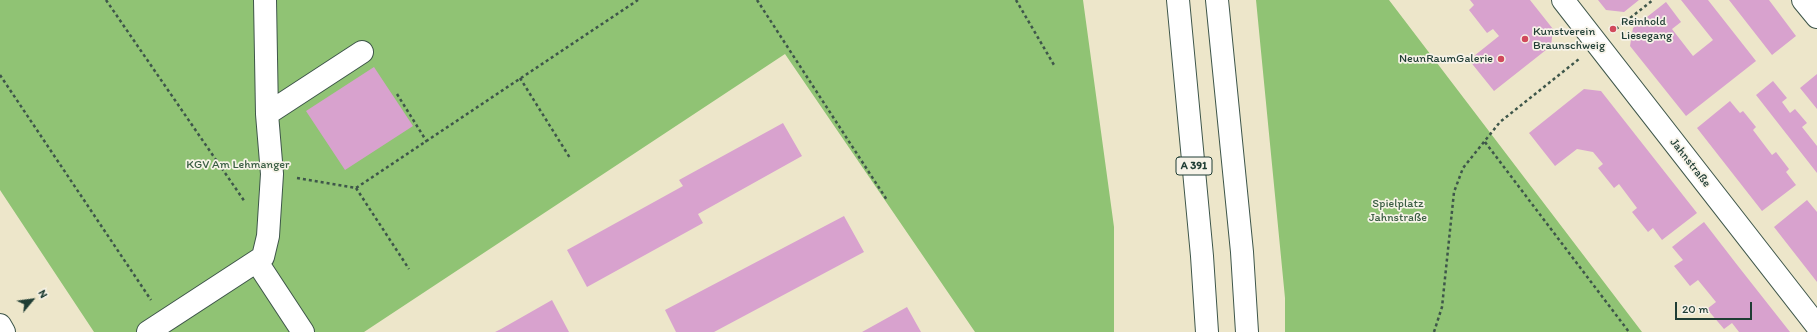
<!DOCTYPE html>
<html>
<head>
<meta charset="utf-8">
<style>
	body { margin:0 }
	#map { position:relative; width:1817px; height:332px; overflow:hidden; background:#ede6ca; font-family:Itim,sans-serif }
	canvas { display:block }
	.north { position:absolute; left:12px; top:280px; width:40px; height:40px; -webkit-text-stroke:3px #f7f3e8; paint-order:stroke; rotate:61deg; font-size:11px; font-weight:700; line-height:16px; text-align:center; color:#1f3d34 }
	.north::after { content:''; display:block; margin:auto; width:14px; height:18px; background:#1f3d34; clip-path:polygon(50% 0,100% 100%,50% 72%,0 100%) }
	.scale { position:absolute; left:1675px; top:302px; width:77px; height:18px; box-sizing:border-box; border:2px solid #1f3d34; border-top:0; padding-left:5px; font-size:12px; line-height:14px; white-space:nowrap; color:#1f3d34; -webkit-text-stroke:3px #f7f3e8; paint-order:stroke }
</style>
</head>
<body>
<div id="map">
<canvas width="1817" height="332"></canvas>
<div class="north">N</div>
<div class="scale">20 m</div>
</div>
<script>
const g = document.querySelector('canvas').getContext('2d');
g.lineJoin = 'round';
function fillPath(path, color) {
  g.fillStyle = color;
  g.fill(path, 'evenodd');
}
function poly(rows) {
  const path = new Path2D();
  for (const r of rows) {
    path.moveTo(r[0], r[1]);
    for (let i = 2; i < r.length; i += 2) path.lineTo(r[i], r[i + 1]);
  }
  return path;
}
function trace(path, color, width, dash) {
  g.strokeStyle = color;
  g.lineWidth = width;
  g.lineCap = dash ? 'butt' : 'round';
  g.setLineDash(dash || []);
  g.stroke(path);
}
function drawText(font, color, halo, rows, align = 'center') {
  g.font = font + ' Itim,sans-serif';
  g.lineWidth = 3.5;
  g.setLineDash([]);
  g.textBaseline = 'middle';
  g.strokeStyle = halo;
  g.fillStyle = color;
  for (const [text, x, y, turn = 0] of rows) {
    g.save();
    g.translate(x, y);
    g.rotate((+turn || 0) * Math.PI / 180);
    g.textAlign = isNaN(turn) ? turn : align;
    if (halo) g.strokeText(text, 0, 0);
    g.fillText(text, 0, 0);
    g.restore();
  }
}
const green = poly([
	[0,0,1083,0,1114,227,1114,332,975,332,785,54,364,332,94,332,0,190],
	[1256,0,1389,0,1642,332,1285,332,1285,298]
]);
const building = poly([
	[1470,0,1530,0,1553,29,1551,46,1494,91,1469,60,1499,36,1493,29,1487,33,1469,10,1474,5],
	[1598,0,1639,0,1624,12,1606,10],
	[1681,0,1708,0,1756,61,1686,116,1630,46,1633,28,1666,2,1681,22,1672,29,1693,56,1713,40],
	[1729,0,1769,0,1796,36,1772,55],
	[374,67,413,126,345,170,306,111],
	[1817,74,1817,109,1800,88],
	[1773,81,1787,98,1782,102,1790,113,1795,109,1807,123,1802,127,1817,146,1817,173,1756,95],
	[1584,89,1601,91,1697,213,1662,240,1653,228,1648,232,1632,212,1637,208,1619,184,1614,188,1598,168,1603,164,1593,152,1577,149,1555,166,1529,133],
	[1730,101,1740,113,1743,111,1756,127,1753,130,1772,155,1776,152,1789,169,1786,172,1796,185,1762,211,1697,128],
	[783,123,802,156,698,214,703,223,587,287,567,250,683,186,679,180],
	[1807,200,1817,212,1817,282,1774,227],
	[844,216,864,252,714,332,676,332,665,310],
	[1704,222,1738,266,1790,332,1739,332,1732,323,1724,329,1707,309,1716,302,1698,280,1690,286,1674,266,1683,260,1672,247],
	[552,300,569,332,495,332,501,329],
	[907,307,921,332,862,332]
]);
const path = poly([
	[106,0,245,202],
	[757,0,887,200],
	[1016,0,1054,65],
	[1616,29,1653,0],
	[0,75,151,300],
	[520,78,570,158],
	[397,94,427,142],
	[1485,142,1629,332],
	[297,178,356,188,638,0],
	[356,188,409,269],
	[1434,332,1442,307,1454,192,1463,168,1500,122,1579,59]
]);
const minor = poly([
	[1563,0,1817,326],
	[1803,0,1817,17],
	[267,114,362,52],
	[257,262,303,332],
	[0,325,4,332],
	[148,332,263,257,268,236,272,174,267,114,265,0]
]);
const highway = poly([
	[1178,0,1202,256,1207,332],
	[1217,0,1242,252,1247,332]
]);
const markers = [
	[1613,29,4,"#d1495b"],
	[1525,39,4,"#d1495b"],
	[1501,59,4,"#d1495b"]
];
const shields = [
	[1194,166,36]
];
const shieldNames = [
	["A 391",1194,166]
];
const poiNames = [
	["Reinhold",1621,22],
	["Liesegang",1621,36],
	["Kunstverein",1533,32],
	["Braunschweig",1533,46],
	["NeunRaumGalerie",1493,59,"right"]
];
const streetNames = [
	["Jahnstraße",1690,163,52]
];
const parkNames = [
	["KGV Am Lehmanger",238,165],
	["Spielplatz",1398,204],
	["Jahnstraße",1398,218]
];
fillPath(green, '#90c374');
fillPath(building, '#d8a2ce');
trace(minor, '#3e564a', 24);
trace(highway, '#3e564a', 24);
trace(path, '#3e564a', 2.5, [3, 3]);
trace(minor, '#fff', 22);
trace(highway, '#fff', 22);
for (const [x, y, r, color] of markers) {
  const dot = new Path2D();
  dot.arc(x, y, r, 0, 2 * Math.PI);
  g.fillStyle = color;
  g.fill(dot);
  trace(dot, '#f7f3e8', 1.5);
}
for (const [x, y, w] of shields) {
  const box = new Path2D();
  box.roundRect(x - w / 2, y - 9, w, 18, 3);
  g.fillStyle = '#f7f3e8';
  g.fill(box);
  trace(box, '#1f3d34', 1);
}
drawText('bold 11px', '#1f3d34', null, shieldNames);
drawText('12px', '#1f3d34', '#f7f3e8', poiNames, 'left');
drawText('12px', '#1f3d34', '#f7f3e8', streetNames);
drawText('12px', '#3b5e44', '#f7f3e8', parkNames);
</script>
</body>
</html>
